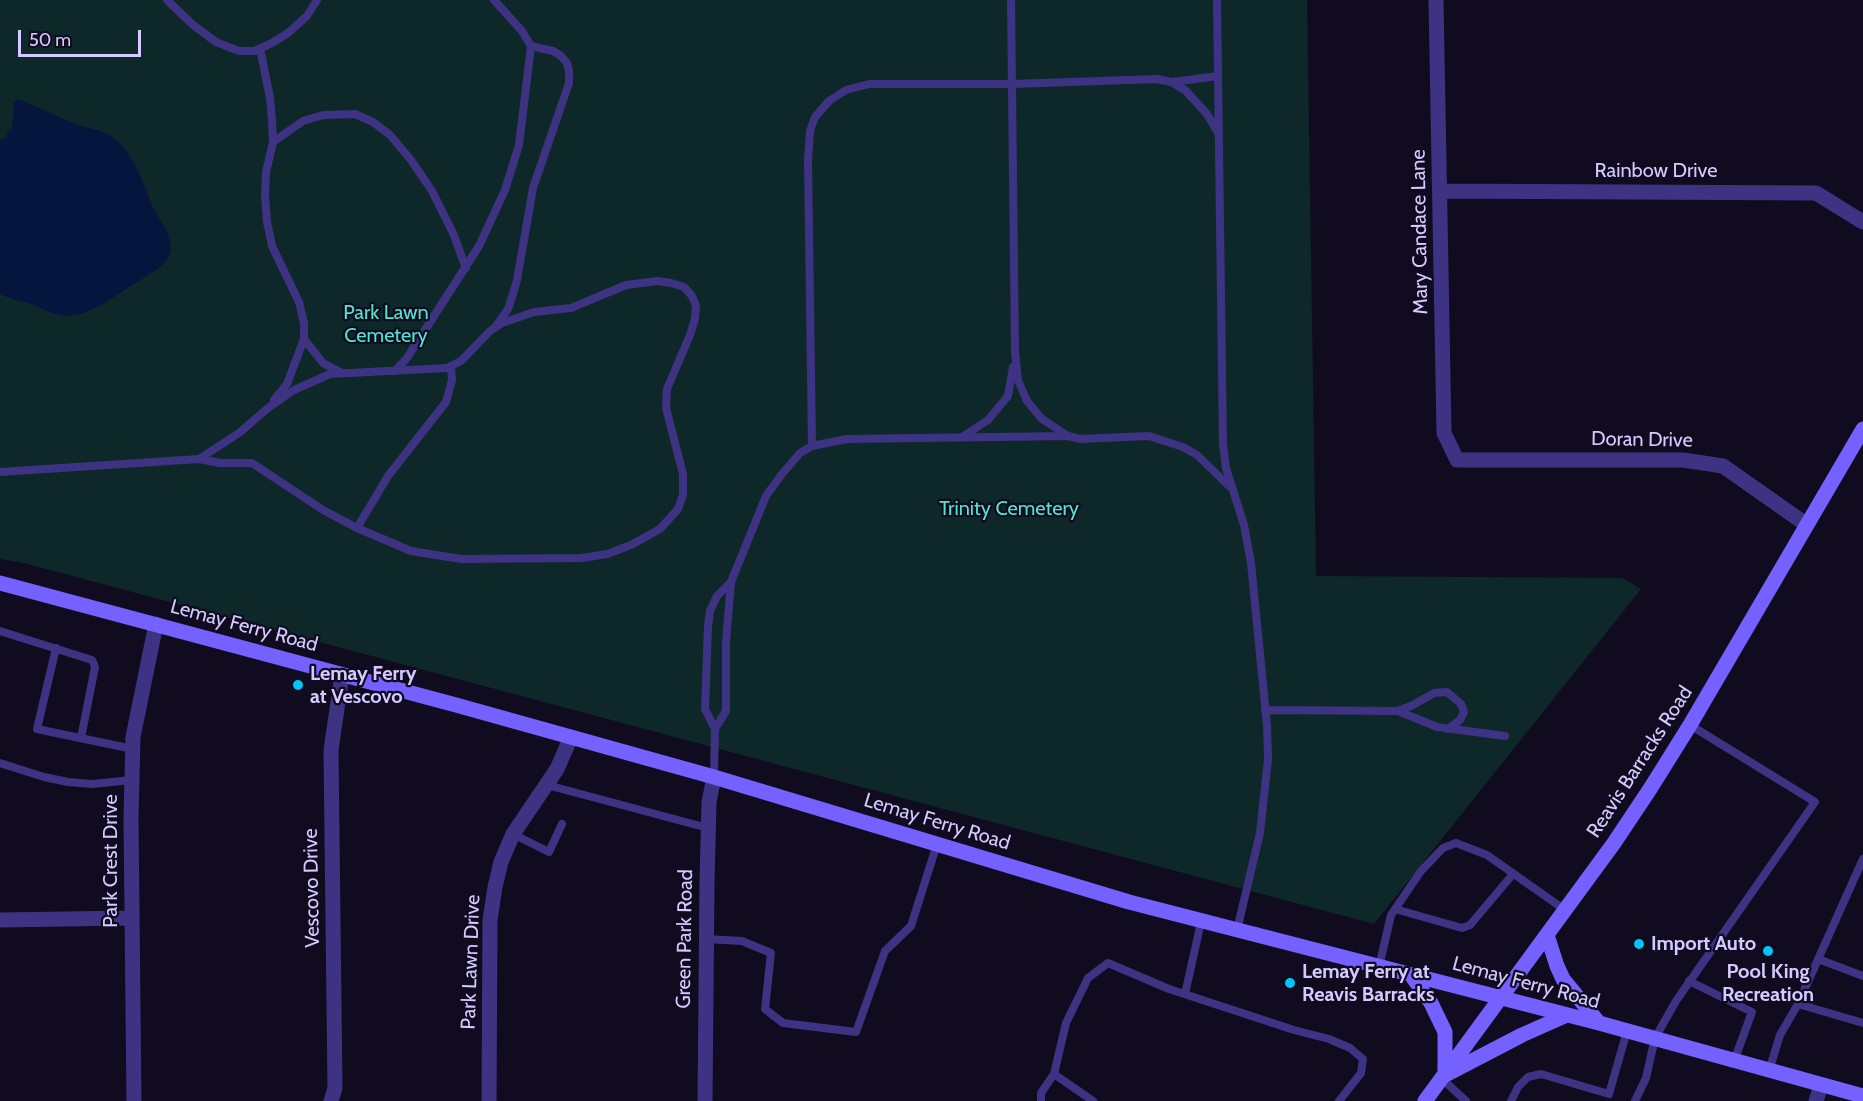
<!DOCTYPE html>
<html>
<head>
<meta charset="utf-8">
<style>
	body { margin:0 }
	#map { position:relative; width:1863px; height:1101px; overflow:hidden; background:#110b20; font-family:Cabin,sans-serif }
	canvas { display:block }
	.scale { position:absolute; left:18px; top:30px; width:123px; height:27px; box-sizing:border-box; border:3px solid #d5caff; border-top:0; padding-left:8px; font-size:18px; line-height:21px; white-space:nowrap; color:#d5caff; -webkit-text-stroke:4px #110b20; paint-order:stroke }
</style>
</head>
<body>
<div id="map">
<canvas width="1863" height="1101"></canvas>
<div class="scale">50 m</div>
</div>
<script>
const g = document.querySelector('canvas').getContext('2d');
g.lineJoin = 'round';
function fillPath(path, color) {
  g.fillStyle = color;
  g.fill(path, 'evenodd');
}
function poly(rows) {
  const path = new Path2D();
  for (const r of rows) {
    path.moveTo(r[0], r[1]);
    for (let i = 2; i < r.length; i += 2) path.lineTo(r[i], r[i + 1]);
  }
  return path;
}
function trace(path, color, width, dash) {
  g.strokeStyle = color;
  g.lineWidth = width;
  g.lineCap = dash ? 'butt' : 'round';
  g.setLineDash(dash || []);
  g.stroke(path);
}
function drawText(font, color, halo, rows, align = 'center') {
  g.font = font + ' Cabin,sans-serif';
  g.lineWidth = 4.5;
  g.setLineDash([]);
  g.textBaseline = 'middle';
  g.strokeStyle = halo;
  g.fillStyle = color;
  for (const [text, x, y, turn = 0] of rows) {
    g.save();
    g.translate(x, y);
    g.rotate((+turn || 0) * Math.PI / 180);
    g.textAlign = isNaN(turn) ? turn : align;
    if (halo) g.strokeText(text, 0, 0);
    g.fillText(text, 0, 0);
    g.restore();
  }
}
const green = poly([
	[0,0,1307,0,1316,576,1623,578,1641,589,1374,924,24,563,0,559]
]);
const water = poly([
	[18,99,78,125,104,132,117,140,127,151,140,175,152,205,168,234,171,248,168,259,159,268,98,307,80,314,65,316,51,313,32,304,12,299,0,294,0,140,7,137,7,133,12,129,14,103]
]);
const service = poly([
	[167,0,192,24,216,42,239,51,254,51,272,43,288,33,307,16,317,0],
	[1011,0,1015,352,1018,380,1027,401,1042,419,1068,436,1080,439,1149,436,1183,447,1197,455,1229,486],
	[1217,0,1223,444,1226,468,1244,525,1251,563,1267,725,1268,759,1260,833,1237,930],
	[260,48,270,98,272,120,273,142,266,172,265,195,267,222,272,246,299,302,304,323,304,339,323,363,342,373],
	[1172,82,1218,76],
	[273,142,303,121,323,115,355,114,373,122,390,135,411,160,432,191,453,233,466,268],
	[496,326,508,309,512,297,517,280,533,188,569,83,569,71,567,63,561,56,553,51,531,46],
	[395,371,407,358,479,246,505,190,519,145,531,46,522,31,494,0],
	[274,400,287,384,304,339],
	[962,437,988,420,1008,396,1013,367],
	[812,446,808,160,810,131,815,117,829,101,846,90,869,84,1012,84,1157,79,1171,82,1185,90,1207,114,1218,133],
	[0,472,199,459,220,463,252,463,323,510,357,528,411,551,461,559,582,558,607,554,631,545,660,529,678,509,683,495,683,474,666,408,667,389,690,335,695,319,696,306,692,296,684,287,671,283,658,281,626,285,571,308,534,312,502,323,490,331,461,361,447,368,330,374,294,390,268,408,239,433,199,459],
	[357,528,388,476,446,402,452,380,451,366],
	[0,631,92,660,95,667,81,738],
	[56,648,37,729,133,749],
	[1265,710,1398,711,1437,727,1505,736],
	[1398,711,1413,705,1434,693,1447,692,1461,704,1464,712,1460,720,1448,729],
	[715,729,726,711,726,642,731,582,766,496,782,474,800,453,812,446,847,439,1068,436],
	[0,763,44,777,68,782,92,784,132,780],
	[714,777,715,729,705,709,708,626,710,611,717,596,731,582],
	[547,785,708,828],
	[513,834,549,852,562,824],
	[1395,909,1462,928,1470,925,1513,874],
	[706,939,742,941,771,953,765,1009,783,1023,856,1032,885,951,911,926,937,844],
	[1818,959,1863,976],
	[1379,967,1391,915,1421,871,1443,848,1456,843,1487,855,1565,910],
	[1689,981,1752,1012,1734,1061],
	[1185,994,1201,922],
	[1798,1004,1863,1023],
	[1769,1071,1780,1035,1798,1004,1863,859],
	[1442,1079,1466,1101],
	[1041,1101,1041,1093,1054,1074],
	[1093,1101,1054,1074,1066,1023,1088,978,1108,963,1169,989,1294,1030,1329,1039,1350,1048,1363,1059,1361,1073,1339,1101],
	[1511,1101,1518,1087,1528,1077,1541,1074,1609,1094,1627,1031],
	[1635,1101,1646,1078,1655,1038,1676,1001,1815,802,1690,725]
]);
const minor = poly([
	[1436,0,1444,433,1457,460,1683,460,1723,466,1807,525],
	[1441,191,1816,193,1863,222],
	[0,920,132,918],
	[134,1101,131,818,133,737,156,624],
	[331,1101,335,1088,331,750,342,675],
	[489,1101,490,920,495,887,501,862,513,834,557,769,571,737],
	[1816,1101,1821,1085]
]);
const tertiary = poly([
	[705,1101,707,882,709,802,714,777]
]);
const secondary = poly([
	[0,583,456,705,714,777,1129,902,1599,1023,1863,1096],
	[1547,935,1557,966,1563,979,1599,1023],
	[1411,975,1431,1003,1445,1032,1445,1075],
	[1447,1074,1522,1035,1567,1015],
	[1425,1101,1614,843,1650,789,1690,725,1863,429]
]);
const markers = [
	[298,685,6,"#00c5f5"],
	[1639,944,6,"#00c5f5"],
	[1768,951,6,"#00c5f5"],
	[1290,983,6,"#00c5f5"]
];
const streetNames = [
	["Rainbow Drive",1656,171],
	["Mary Candace Lane",1420,232,-91],
	["Doran Drive",1642,440,1],
	["Lemay Ferry Road",244,626,15],
	["Reavis Barracks Road",1640,762,-57],
	["Lemay Ferry Road",937,822,17],
	["Park Crest Drive",111,861,-90],
	["Vescovo Drive",312,888,-91],
	["Green Park Road",685,939,-89],
	["Park Lawn Drive",471,962,-88],
	["Lemay Ferry Road",1526,983,15]
];
const parkNames = [
	["Park Lawn",386,313],
	["Cemetery",386,336],
	["Trinity Cemetery",1009,509]
];
const poiNames = [
	["Lemay Ferry",310,674],
	["at Vescovo",310,697],
	["Import Auto",1651,944],
	["Lemay Ferry at",1302,972],
	["Reavis Barracks",1302,995],
	["Pool King",1768,972,"center"],
	["Recreation",1768,995,"center"]
];
fillPath(green, '#0e282a');
fillPath(water, '#06153e');
trace(service, '#3e3382', 8);
trace(minor, '#3e3382', 15);
trace(tertiary, '#3e3382', 15);
trace(secondary, '#7461ff', 15);
for (const [x, y, r, color] of markers) {
  const dot = new Path2D();
  dot.arc(x, y, r, 0, 2 * Math.PI);
  g.fillStyle = color;
  g.fill(dot);
  trace(dot, '#110b20', 2);
}
drawText('20px', '#d5caff', '#110b20', streetNames);
drawText('20px', '#50e5ce', '#110b20', parkNames);
drawText('bold 20px', '#d5caff', '#110b20', poiNames, 'left');
</script>
</body>
</html>
